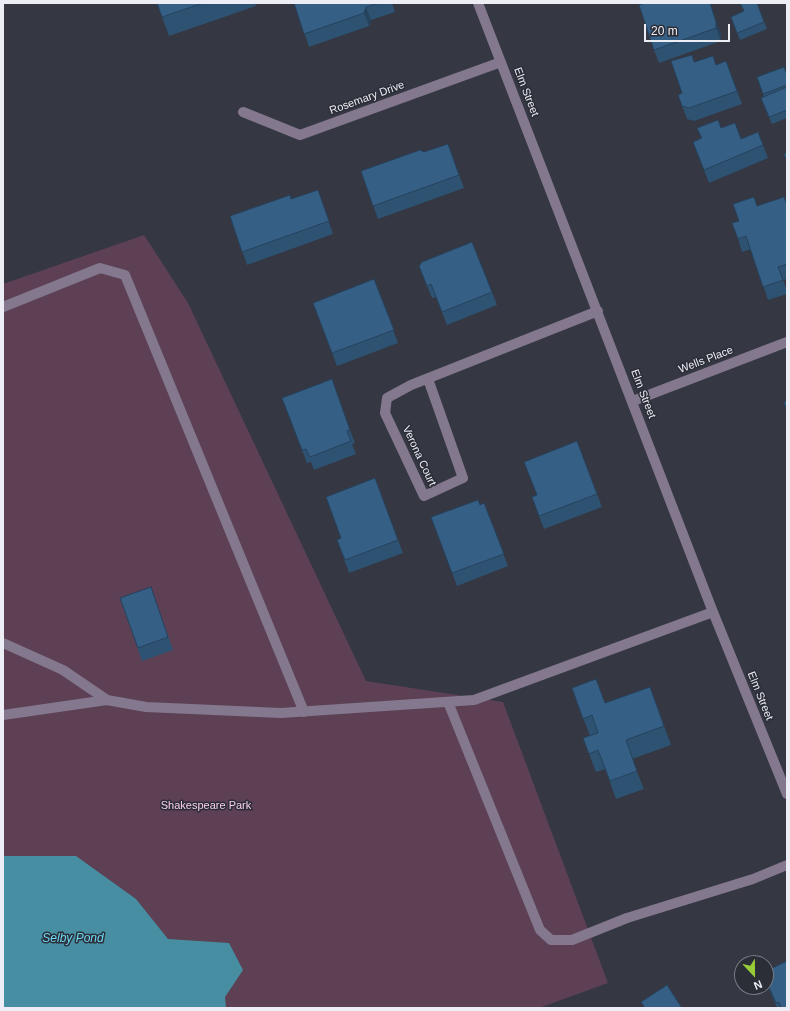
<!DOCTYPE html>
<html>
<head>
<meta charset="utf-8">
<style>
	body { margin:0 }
	#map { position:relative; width:790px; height:1011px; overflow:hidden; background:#353742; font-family:Arial,sans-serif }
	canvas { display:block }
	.frame { position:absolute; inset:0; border:4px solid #edeef5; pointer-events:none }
	.north { position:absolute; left:734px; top:955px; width:40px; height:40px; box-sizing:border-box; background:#2b2d37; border:1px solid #797a83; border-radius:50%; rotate:158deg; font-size:11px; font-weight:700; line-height:16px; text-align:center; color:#edeef5 }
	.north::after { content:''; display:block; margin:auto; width:14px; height:18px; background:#97cb38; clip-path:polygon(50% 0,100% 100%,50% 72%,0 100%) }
	.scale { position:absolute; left:644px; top:24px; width:86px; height:18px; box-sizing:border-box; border:2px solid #edeef5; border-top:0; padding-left:5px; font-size:12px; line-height:14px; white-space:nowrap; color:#edeef5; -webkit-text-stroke:3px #2b2d37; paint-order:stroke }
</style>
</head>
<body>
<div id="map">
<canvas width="790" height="1011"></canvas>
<div class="frame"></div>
<div class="north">N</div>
<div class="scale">20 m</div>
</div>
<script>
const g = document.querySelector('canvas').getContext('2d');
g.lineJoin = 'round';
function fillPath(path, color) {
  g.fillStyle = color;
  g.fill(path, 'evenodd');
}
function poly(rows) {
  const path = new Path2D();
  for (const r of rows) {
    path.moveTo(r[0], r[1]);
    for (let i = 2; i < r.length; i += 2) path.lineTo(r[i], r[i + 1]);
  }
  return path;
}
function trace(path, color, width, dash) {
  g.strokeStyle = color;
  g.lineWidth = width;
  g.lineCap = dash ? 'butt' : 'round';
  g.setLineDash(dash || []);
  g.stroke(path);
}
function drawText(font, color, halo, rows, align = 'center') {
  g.font = font + ' Arial,sans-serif';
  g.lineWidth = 3;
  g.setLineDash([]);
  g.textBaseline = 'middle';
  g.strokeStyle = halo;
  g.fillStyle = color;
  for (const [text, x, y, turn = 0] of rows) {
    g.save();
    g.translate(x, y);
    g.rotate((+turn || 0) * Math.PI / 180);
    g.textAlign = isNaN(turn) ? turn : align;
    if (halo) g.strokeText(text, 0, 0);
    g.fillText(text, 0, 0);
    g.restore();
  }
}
const green = poly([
	[144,235,188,303,366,681,503,702,608,983,539,1008,3,1008,3,284]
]);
const water = poly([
	[3,856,76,856,136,899,168,939,229,943,243,970,225,997,226,1008,3,1008]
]);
const minor = poly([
	[478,3,713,612,787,794],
	[243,112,300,135,501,62],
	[3,307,100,268,125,275,304,712],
	[428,379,463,478,424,496,385,413,387,398,411,385,598,311],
	[633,401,787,342],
	[3,643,63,670,107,700,3,715],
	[107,700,146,707,281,713,474,700,713,612],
	[448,702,540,930,551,940,572,940,627,918,753,879,787,865]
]);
const wall = poly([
	[157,3,255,3,256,6,169,36],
	[294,3,392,3,395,12,371,20,369,26,309,47],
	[710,3,721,35,721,41,659,63,654,50],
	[757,3,767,29,740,40,731,17,743,11],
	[726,61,742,104,694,121,687,119,678,95,682,93,695,62,716,65],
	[787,75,787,118,772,124,761,98,764,97,763,94],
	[697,128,721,128,741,139,763,145,768,158,709,183,693,142,701,138],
	[448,144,464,188,378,219,361,171,424,152],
	[318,190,333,234,247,265,230,216,292,199],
	[787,204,787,279,783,280,787,291,787,294,768,300,751,249,742,252,738,239,757,206],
	[419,266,492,292,497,305,447,325,436,297,432,298],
	[374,279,398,343,337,366,313,303],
	[282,398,350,430,355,443,352,444,356,454,314,470,311,462,307,463],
	[577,441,602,507,544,529,532,497,536,495],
	[375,478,403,553,349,573,337,540,341,539],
	[484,503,508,566,457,586,431,517,480,505],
	[151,587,173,650,142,661,120,598],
	[650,687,671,745,632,759,644,789,616,799,605,769,596,772,583,738,590,736,572,688,605,703],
	[766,971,787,1008,777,1008,766,982]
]);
const shadedWall = poly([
	[710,3,721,35,721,41,716,28],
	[366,7,371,20,369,26,364,13]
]);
const building = poly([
	[157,3,203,3,162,17,157,3],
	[294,3,379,3,366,7,364,13,304,34,294,3],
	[645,3,710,3,716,22,716,28,654,50,639,5,645,3],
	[740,3,757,3,764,22,737,33,731,17,744,11,740,3],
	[692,55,694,62,713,56,716,65,726,61,737,91,689,108,682,106,678,95,682,93,671,61,692,55],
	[784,67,787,75,787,85,763,94,757,77,784,67],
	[787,87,787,110,769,117,761,98,787,87],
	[718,120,721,128,735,123,741,139,758,132,763,145,704,170,693,142,702,138,697,128,718,120],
	[448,144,459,175,373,206,361,171,420,150,424,152,448,144],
	[787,153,787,161,784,154,787,153],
	[318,190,329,221,242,252,230,216,290,195,291,199,318,190],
	[754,197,757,206,784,197,787,205,787,264,778,267,783,280,763,287,746,236,738,239,732,223,739,221,733,204,754,197],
	[472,242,492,292,442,312,431,284,427,286,419,266,422,262,472,242],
	[374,279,394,330,332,353,313,303,374,279],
	[332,379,350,430,347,431,351,441,310,457,306,449,302,450,282,398,332,379],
	[787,401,787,411,784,402,787,401],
	[577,441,597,494,539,516,532,497,537,495,524,462,577,441],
	[375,478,398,540,345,560,337,540,341,538,326,497,375,478],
	[478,500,480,505,484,503,504,554,452,573,431,517,478,500],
	[151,587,168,637,138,648,120,598,151,587],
	[596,679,605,703,650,687,664,726,626,740,637,771,610,781,598,750,589,754,583,738,598,733,592,715,583,719,572,688,596,679],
	[787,961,787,1008,781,1008,779,1002,776,1003,766,980,766,971,787,961],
	[667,985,682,1008,645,1008,641,1002,667,985]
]);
const streetNames = [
	["Elm Street",526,92,69],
	["Rosemary Drive",367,98,-20],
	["Wells Place",706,360,-21],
	["Elm Street",643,394,69],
	["Verona Court",419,456,65],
	["Elm Street",760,696,68]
];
const parkNames = [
	["Shakespeare Park",206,806]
];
const waterNames = [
	["Selby Pond",73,939]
];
fillPath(green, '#5d4054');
fillPath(water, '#478ea2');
trace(minor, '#83788e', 10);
fillPath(wall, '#2e5272');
fillPath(shadedWall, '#26425d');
fillPath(building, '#365f85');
trace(building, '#26425d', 1);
drawText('11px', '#edeef5', '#2b2d37', streetNames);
drawText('11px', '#faccea', '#2b2d37', parkNames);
drawText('italic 12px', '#6edaf7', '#2b2d37', waterNames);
</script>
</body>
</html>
